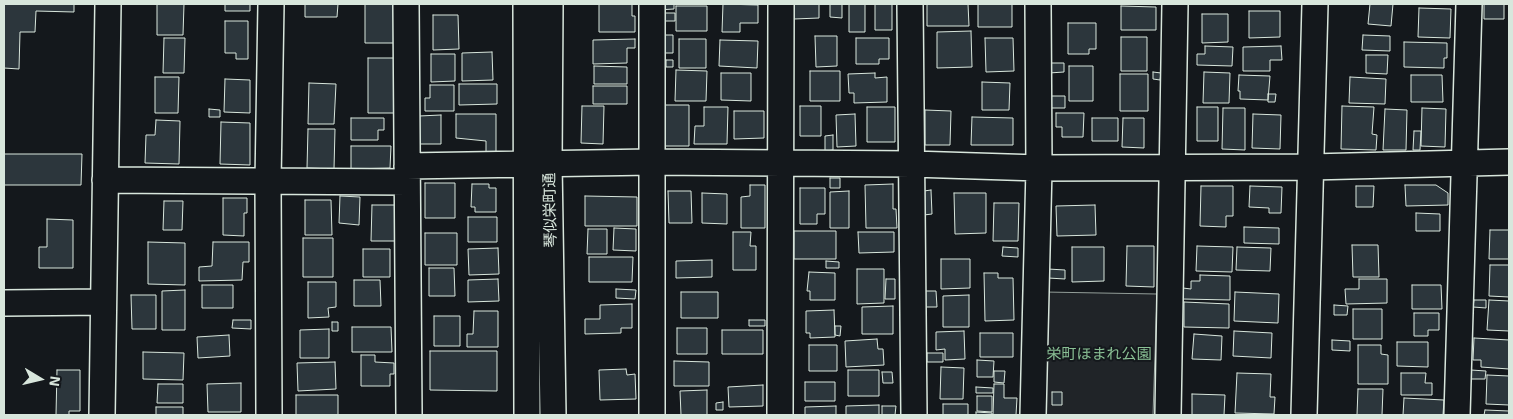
<!DOCTYPE html>
<html>
<head>
<meta charset="utf-8">
<style>
	body { margin:0 }
	#map { position:relative; width:1513px; height:419px; overflow:hidden; background:#14181c; font-family:"Exo 2",sans-serif }
	canvas { display:block }
	.frame { position:absolute; inset:0; border:5px solid #d8e6dc; pointer-events:none }
	.north { position:absolute; left:15px; top:354px; width:50px; height:50px; -webkit-text-stroke:4px #14181c; paint-order:stroke; rotate:99deg; font-size:14px; font-weight:700; line-height:20px; text-align:center; color:#d8e6dc }
	.north::after { content:''; display:block; margin:auto; width:18px; height:22px; background:#d8e6dc; clip-path:polygon(50% 0,100% 100%,50% 72%,0 100%) }
</style>
</head>
<body>
<div id="map">
<canvas width="1513" height="419"></canvas>
<div class="frame"></div>
<div class="north">N</div>
</div>
<script>
const g = document.querySelector('canvas').getContext('2d');
g.lineJoin = 'round';
function fillPath(path, color) {
  g.fillStyle = color;
  g.fill(path, 'evenodd');
}
function poly(rows) {
  const path = new Path2D();
  for (const r of rows) {
    path.moveTo(r[0], r[1]);
    for (let i = 2; i < r.length; i += 2) path.lineTo(r[i], r[i + 1]);
  }
  return path;
}
function trace(path, color, width, dash) {
  g.strokeStyle = color;
  g.lineWidth = width;
  g.lineCap = dash ? 'butt' : 'round';
  g.setLineDash(dash || []);
  g.stroke(path);
}
function drawText(font, color, halo, rows, align = 'center') {
  g.font = font + ' "Exo 2","Noto Sans JP",sans-serif';
  g.lineWidth = 4;
  g.setLineDash([]);
  g.textBaseline = 'middle';
  g.strokeStyle = halo;
  g.fillStyle = color;
  for (const [text, x, y, turn = 0] of rows) {
    g.save();
    g.translate(x, y);
    g.rotate((+turn || 0) * Math.PI / 180);
    g.textAlign = isNaN(turn) ? turn : align;
    if (halo) g.strokeText(text, 0, 0);
    g.fillText(text, 0, 0);
    g.restore();
  }
}
const green = poly([
	[1044,292,1157,294,1153,415,1042,415,1044,292]
]);
const building = poly([
	[4,4,74,4,74,12,36,11,35,32,20,32,19,69,4,68,4,4],
	[157,4,184,4,183,35,157,35,157,4],
	[225,4,250,4,250,11,225,11,225,4],
	[305,4,338,4,337,17,305,17,305,4],
	[365,4,394,4,394,43,365,43,365,4],
	[599,4,632,4,632,16,635,16,635,32,599,32,599,4],
	[657,4,674,4,674,9,657,10,657,4],
	[723,4,758,5,758,23,740,23,740,32,722,32,723,4],
	[794,4,819,4,819,18,794,19,794,4],
	[830,4,842,4,842,18,830,17,830,4],
	[849,4,865,4,865,32,849,32,849,4],
	[875,4,892,4,892,30,875,30,875,4],
	[927,4,968,4,969,26,927,26,927,4],
	[978,4,1012,4,1012,27,978,27,978,4],
	[1370,4,1393,4,1391,26,1368,24,1370,4],
	[1484,4,1504,4,1504,19,1484,19,1484,4],
	[676,6,707,6,707,31,676,31,676,6],
	[1121,6,1156,7,1156,30,1121,30,1121,6],
	[1419,8,1451,9,1450,38,1418,37,1419,8],
	[1249,11,1280,11,1280,37,1249,38,1249,11],
	[654,13,675,13,675,21,654,21,654,13],
	[1202,14,1228,14,1228,42,1202,43,1202,14],
	[433,15,458,15,459,49,433,50,433,15],
	[225,21,248,21,248,59,236,59,236,53,225,53,225,21],
	[1068,23,1096,23,1096,49,1089,49,1089,54,1068,54,1068,23],
	[971,31,972,67,937,68,937,32,971,31],
	[657,35,673,35,673,53,657,53,657,35],
	[1363,35,1390,36,1390,51,1362,50,1363,35],
	[815,36,837,36,837,66,816,67,815,36],
	[1121,37,1147,37,1147,71,1121,71,1121,37],
	[164,38,185,38,184,73,163,73,164,38],
	[856,38,889,38,889,59,879,59,879,64,856,64,856,38],
	[985,38,1013,38,1014,71,986,72,985,38],
	[635,39,635,48,627,48,627,63,593,64,593,40,635,39],
	[679,39,706,39,706,68,679,68,679,39],
	[720,40,758,41,757,68,719,66,720,40],
	[1404,42,1447,43,1447,58,1444,58,1444,68,1404,67,1404,42],
	[1205,46,1233,47,1232,66,1197,65,1197,54,1205,54,1205,46],
	[1281,46,1282,60,1270,60,1270,71,1243,71,1243,47,1281,46],
	[492,52,493,80,462,81,462,53,492,52],
	[431,54,455,54,455,81,431,82,431,54],
	[1366,55,1388,55,1387,74,1366,73,1366,55],
	[368,58,396,58,397,113,368,113,368,58],
	[666,60,673,60,673,67,666,67,666,60],
	[1049,63,1064,63,1064,72,1049,73,1049,63],
	[594,66,627,67,627,84,594,84,594,66],
	[1069,66,1093,66,1093,101,1069,101,1069,66],
	[676,70,707,71,706,101,675,101,676,70],
	[810,71,840,71,840,101,810,101,810,71],
	[1153,72,1161,73,1160,80,1153,79,1153,72],
	[1204,72,1230,73,1229,103,1203,103,1204,72],
	[721,73,751,73,751,101,721,100,721,73],
	[875,73,875,78,887,77,887,102,854,103,854,93,849,93,848,74,875,73],
	[1120,74,1148,74,1148,111,1120,111,1120,74],
	[1239,75,1270,76,1268,100,1240,99,1240,91,1238,91,1239,75],
	[1411,75,1442,75,1443,102,1411,102,1411,75],
	[155,77,179,77,178,113,155,113,155,77],
	[1350,77,1386,79,1385,104,1349,103,1350,77],
	[225,79,250,80,250,113,224,112,225,79],
	[982,82,1010,83,1009,110,982,110,982,82],
	[309,83,336,84,334,124,308,124,309,83],
	[459,84,497,84,497,104,459,105,459,84],
	[430,85,454,85,454,111,425,111,425,98,430,98,430,85],
	[593,86,627,86,627,104,593,104,593,86],
	[1268,94,1276,94,1275,102,1268,102,1268,94],
	[1050,96,1065,96,1065,108,1050,108,1050,96],
	[661,105,689,105,689,146,661,146,661,105],
	[582,106,604,106,603,144,581,143,582,106],
	[800,106,821,106,821,136,800,136,800,106],
	[1342,106,1374,107,1372,134,1377,135,1376,150,1341,149,1342,106],
	[704,107,728,107,727,144,694,144,695,126,704,126,704,107],
	[867,107,895,107,895,142,867,142,867,107],
	[1197,107,1218,107,1218,141,1197,141,1197,107],
	[1223,108,1245,108,1245,150,1222,149,1223,108],
	[1422,108,1446,109,1445,147,1421,146,1422,108],
	[209,109,220,110,220,117,209,117,209,109],
	[1385,109,1407,110,1406,150,1383,150,1385,109],
	[925,110,951,111,950,145,925,145,925,110],
	[734,111,764,111,764,138,734,139,734,111],
	[1056,113,1084,113,1083,137,1062,137,1062,127,1056,127,1056,113],
	[456,114,496,114,496,152,486,152,486,141,456,138,456,114],
	[855,114,856,146,837,147,836,115,855,114],
	[1253,114,1281,115,1280,149,1252,148,1253,114],
	[441,115,441,144,419,144,419,116,441,115],
	[972,117,1013,118,1013,145,971,145,972,117],
	[351,118,384,118,384,130,378,130,378,140,351,140,351,118],
	[1092,118,1118,118,1118,141,1092,141,1092,118],
	[1123,118,1144,118,1144,148,1122,147,1123,118],
	[156,120,180,121,179,164,145,163,146,135,155,135,156,120],
	[221,122,250,123,250,165,220,164,221,122],
	[308,129,335,129,334,169,307,168,308,129],
	[1414,131,1421,131,1420,150,1413,150,1414,131],
	[833,135,833,150,825,151,825,136,833,135],
	[351,146,391,146,390,168,351,169,351,146],
	[4,154,82,154,81,185,4,185,4,154],
	[830,178,840,178,840,188,830,188,830,178],
	[425,183,455,183,455,218,425,218,425,183],
	[472,184,489,184,489,188,496,188,496,212,475,212,475,207,471,207,472,184],
	[893,184,893,209,896,209,897,228,866,228,865,185,893,184],
	[750,185,765,185,765,228,741,228,741,197,750,196,750,185],
	[1405,185,1436,185,1448,193,1448,205,1406,206,1405,185],
	[1201,186,1233,186,1233,216,1226,216,1226,227,1200,226,1201,186],
	[1250,186,1282,187,1281,213,1269,213,1269,208,1249,207,1250,186],
	[1356,186,1374,186,1373,207,1356,207,1356,186],
	[800,188,825,188,825,214,817,214,817,224,800,224,800,188],
	[931,190,932,214,924,215,924,191,931,190],
	[668,191,691,191,692,223,669,223,668,191],
	[849,191,849,228,830,228,830,192,849,191],
	[702,193,727,194,727,224,702,223,702,193],
	[954,193,986,193,986,233,955,234,954,193],
	[340,196,360,197,359,225,339,223,340,196],
	[585,196,637,197,637,226,585,226,585,196],
	[223,198,247,198,247,213,244,213,244,236,223,235,223,198],
	[305,200,331,200,332,235,305,235,305,200],
	[164,201,183,201,182,230,163,230,164,201],
	[994,203,1019,203,1018,241,993,241,994,203],
	[372,205,395,205,395,241,371,241,372,205],
	[1095,205,1096,235,1057,236,1056,206,1095,205],
	[1416,213,1440,214,1440,231,1416,231,1416,213],
	[468,217,497,217,497,242,468,242,468,217],
	[47,219,73,220,73,268,39,268,39,247,47,247,47,219],
	[1244,227,1279,228,1279,244,1244,243,1244,227],
	[614,228,636,229,636,251,613,250,614,228],
	[588,229,607,229,607,254,587,254,588,229],
	[1490,230,1509,230,1509,259,1489,259,1490,230],
	[794,231,836,231,836,259,794,259,794,231],
	[733,232,751,232,750,246,756,246,756,270,733,270,733,232],
	[858,232,894,232,894,252,859,253,858,232],
	[425,233,457,233,457,265,425,265,425,233],
	[303,238,333,238,333,277,303,277,303,238],
	[148,242,185,243,185,285,148,284,148,242],
	[213,242,249,242,249,262,243,262,242,280,199,281,199,267,212,266,213,242],
	[1352,245,1378,245,1379,277,1353,277,1352,245],
	[1127,246,1154,246,1154,287,1126,286,1127,246],
	[1197,246,1233,247,1232,272,1196,271,1197,246],
	[1003,247,1018,248,1018,257,1002,256,1003,247],
	[1072,247,1104,247,1104,281,1072,282,1072,247],
	[1237,247,1271,248,1270,271,1236,270,1237,247],
	[498,248,499,274,469,275,468,249,498,248],
	[363,249,390,249,390,277,363,277,363,249],
	[589,257,633,257,632,282,589,282,589,257],
	[941,259,970,259,970,288,941,289,941,259],
	[712,260,712,277,676,278,676,261,712,260],
	[826,261,839,262,839,268,826,268,826,261],
	[1490,265,1509,265,1509,297,1489,296,1490,265],
	[429,268,454,268,455,296,429,296,429,268],
	[857,269,884,269,884,303,857,304,857,269],
	[1048,269,1065,270,1065,279,1048,278,1048,269],
	[809,272,835,273,835,300,810,300,810,291,807,291,809,272],
	[984,273,998,273,998,278,1013,278,1014,320,985,321,984,273],
	[1200,275,1230,276,1230,300,1183,299,1183,288,1191,289,1191,281,1200,281,1200,275],
	[498,279,499,301,468,302,468,280,498,279],
	[886,279,895,279,895,299,885,299,886,279],
	[1359,279,1387,279,1387,303,1346,304,1345,289,1359,289,1359,279],
	[354,280,380,280,381,306,354,306,354,280],
	[308,282,336,282,336,307,328,308,329,317,308,318,308,282],
	[202,285,233,285,233,308,202,308,202,285],
	[1412,285,1441,285,1442,309,1412,309,1412,285],
	[616,289,636,290,635,299,616,298,616,289],
	[185,290,185,330,162,330,162,291,185,290],
	[925,291,936,291,937,307,925,307,925,291],
	[681,292,718,292,718,318,681,318,681,292],
	[1235,292,1279,294,1278,323,1234,321,1235,292],
	[131,295,156,295,156,329,132,329,131,295],
	[969,295,969,327,943,327,943,296,969,295],
	[1474,300,1486,300,1486,308,1473,307,1474,300],
	[1489,300,1509,301,1509,331,1487,330,1489,300],
	[1184,302,1229,304,1229,328,1184,327,1184,302],
	[632,304,632,328,621,328,621,333,585,334,585,319,600,319,600,305,632,304],
	[1334,305,1348,306,1347,315,1334,315,1334,305],
	[893,306,893,334,862,334,862,307,893,306],
	[1353,309,1382,309,1382,339,1353,339,1353,309],
	[834,310,835,337,810,338,810,333,806,333,806,311,834,310],
	[474,311,498,311,498,347,467,347,467,334,473,334,474,311],
	[1414,313,1439,313,1439,330,1428,330,1428,336,1414,336,1414,313],
	[434,316,460,316,460,346,434,346,434,316],
	[233,320,251,320,251,329,232,328,233,320],
	[749,320,765,320,765,326,749,326,749,320],
	[332,322,338,322,338,331,332,331,332,322],
	[835,326,841,326,840,336,835,335,835,326],
	[352,327,391,327,392,352,352,352,352,327],
	[677,328,707,328,707,354,677,354,677,328],
	[329,329,329,358,300,358,300,330,329,329],
	[722,330,763,330,763,354,722,354,722,330],
	[964,331,965,359,945,360,945,349,936,350,936,332,964,331],
	[1234,331,1272,333,1271,358,1233,356,1234,331],
	[980,333,1013,333,1013,357,980,357,980,333],
	[1194,334,1222,336,1221,360,1192,359,1194,334],
	[229,335,230,356,198,358,197,337,229,335],
	[1474,338,1509,340,1509,369,1481,367,1481,360,1473,360,1474,338],
	[877,339,878,349,883,349,884,365,846,367,845,341,877,339],
	[1332,340,1350,341,1350,351,1332,350,1332,340],
	[1397,342,1428,342,1428,367,1397,366,1397,342],
	[809,345,837,345,837,371,809,371,809,345],
	[1358,345,1381,345,1381,354,1388,355,1388,384,1358,384,1358,345],
	[430,351,497,351,497,391,430,390,430,351],
	[143,352,184,353,183,380,143,379,143,352],
	[927,353,943,353,943,362,927,362,927,353],
	[361,355,375,355,375,362,394,363,394,374,390,374,390,386,361,386,361,355],
	[977,360,994,361,993,377,977,377,977,360],
	[674,361,709,362,709,386,674,386,674,361],
	[335,362,336,389,298,391,297,363,335,362],
	[941,367,964,368,963,399,940,399,941,367],
	[626,369,627,375,635,374,636,399,600,400,599,370,626,369],
	[57,370,80,370,80,411,69,411,69,415,56,415,57,370],
	[848,370,879,370,879,396,848,396,848,370],
	[1471,370,1486,371,1485,379,1471,379,1471,370],
	[994,371,1005,371,1004,383,994,382,994,371],
	[882,372,892,372,893,383,883,383,882,372],
	[1237,373,1271,374,1270,397,1275,397,1274,414,1235,413,1237,373],
	[1401,373,1426,373,1425,383,1432,383,1432,395,1401,395,1401,373],
	[1487,375,1509,376,1509,405,1486,404,1487,375],
	[805,382,835,382,835,401,805,401,805,382],
	[241,383,241,412,208,412,207,384,241,383],
	[158,384,183,384,183,403,157,403,158,384],
	[994,384,1004,384,1004,398,1017,398,1016,415,993,415,994,384],
	[763,385,763,406,729,407,728,387,763,385],
	[976,387,993,388,993,393,976,393,976,387],
	[1358,389,1383,389,1382,415,1357,415,1358,389],
	[707,390,707,415,681,415,680,391,707,390],
	[1052,392,1062,392,1062,405,1052,405,1052,392],
	[1192,394,1225,395,1224,415,1192,415,1192,394],
	[296,395,338,395,338,415,296,415,296,395],
	[977,396,992,396,992,412,977,411,977,396],
	[1404,398,1444,400,1443,415,1403,415,1404,398],
	[723,402,723,410,716,410,716,403,723,402],
	[943,404,968,404,968,415,943,415,943,404],
	[879,405,879,415,846,415,846,406,879,405],
	[836,406,836,415,805,415,805,407,836,406],
	[882,406,896,406,895,415,882,415,882,406],
	[156,407,183,407,183,415,156,415,156,407],
	[1485,410,1509,411,1509,415,1484,415,1485,410],
	[976,412,992,413,992,415,976,415,976,412]
]);
const minor = poly([
	[406,4,409,415],
	[526,4,527,415],
	[550,4,549,163,553,415],
	[910,4,914,415],
	[407,166,651,162,912,164,1039,168,1311,167,1509,162],
	[105,180,407,182],
	[4,303,103,302],
	[102,415,108,4],
	[269,415,268,181,271,4],
	[652,415,652,4],
	[780,415,781,4],
	[1033,415,1039,168,1038,4],
	[1168,415,1175,4],
	[1304,415,1315,4],
	[1457,415,1469,4]
]);
const streetNames = [
	["琴似栄町通",550,210,-91]
];
const parkNames = [
	["栄町ほまれ公園",1099,354]
];
fillPath(green, '#202428');
trace(green, '#939e99', 1);
fillPath(building, '#2c363c');
trace(building, '#d8e6dc', 1);
trace(minor, '#d8e6dc', 28);
trace(minor, '#14181c', 25);
drawText('15px', '#d8e6dc', '#14181c', streetNames);
drawText('15px', '#8ac095', '#14181c', parkNames);
</script>
</body>
</html>
